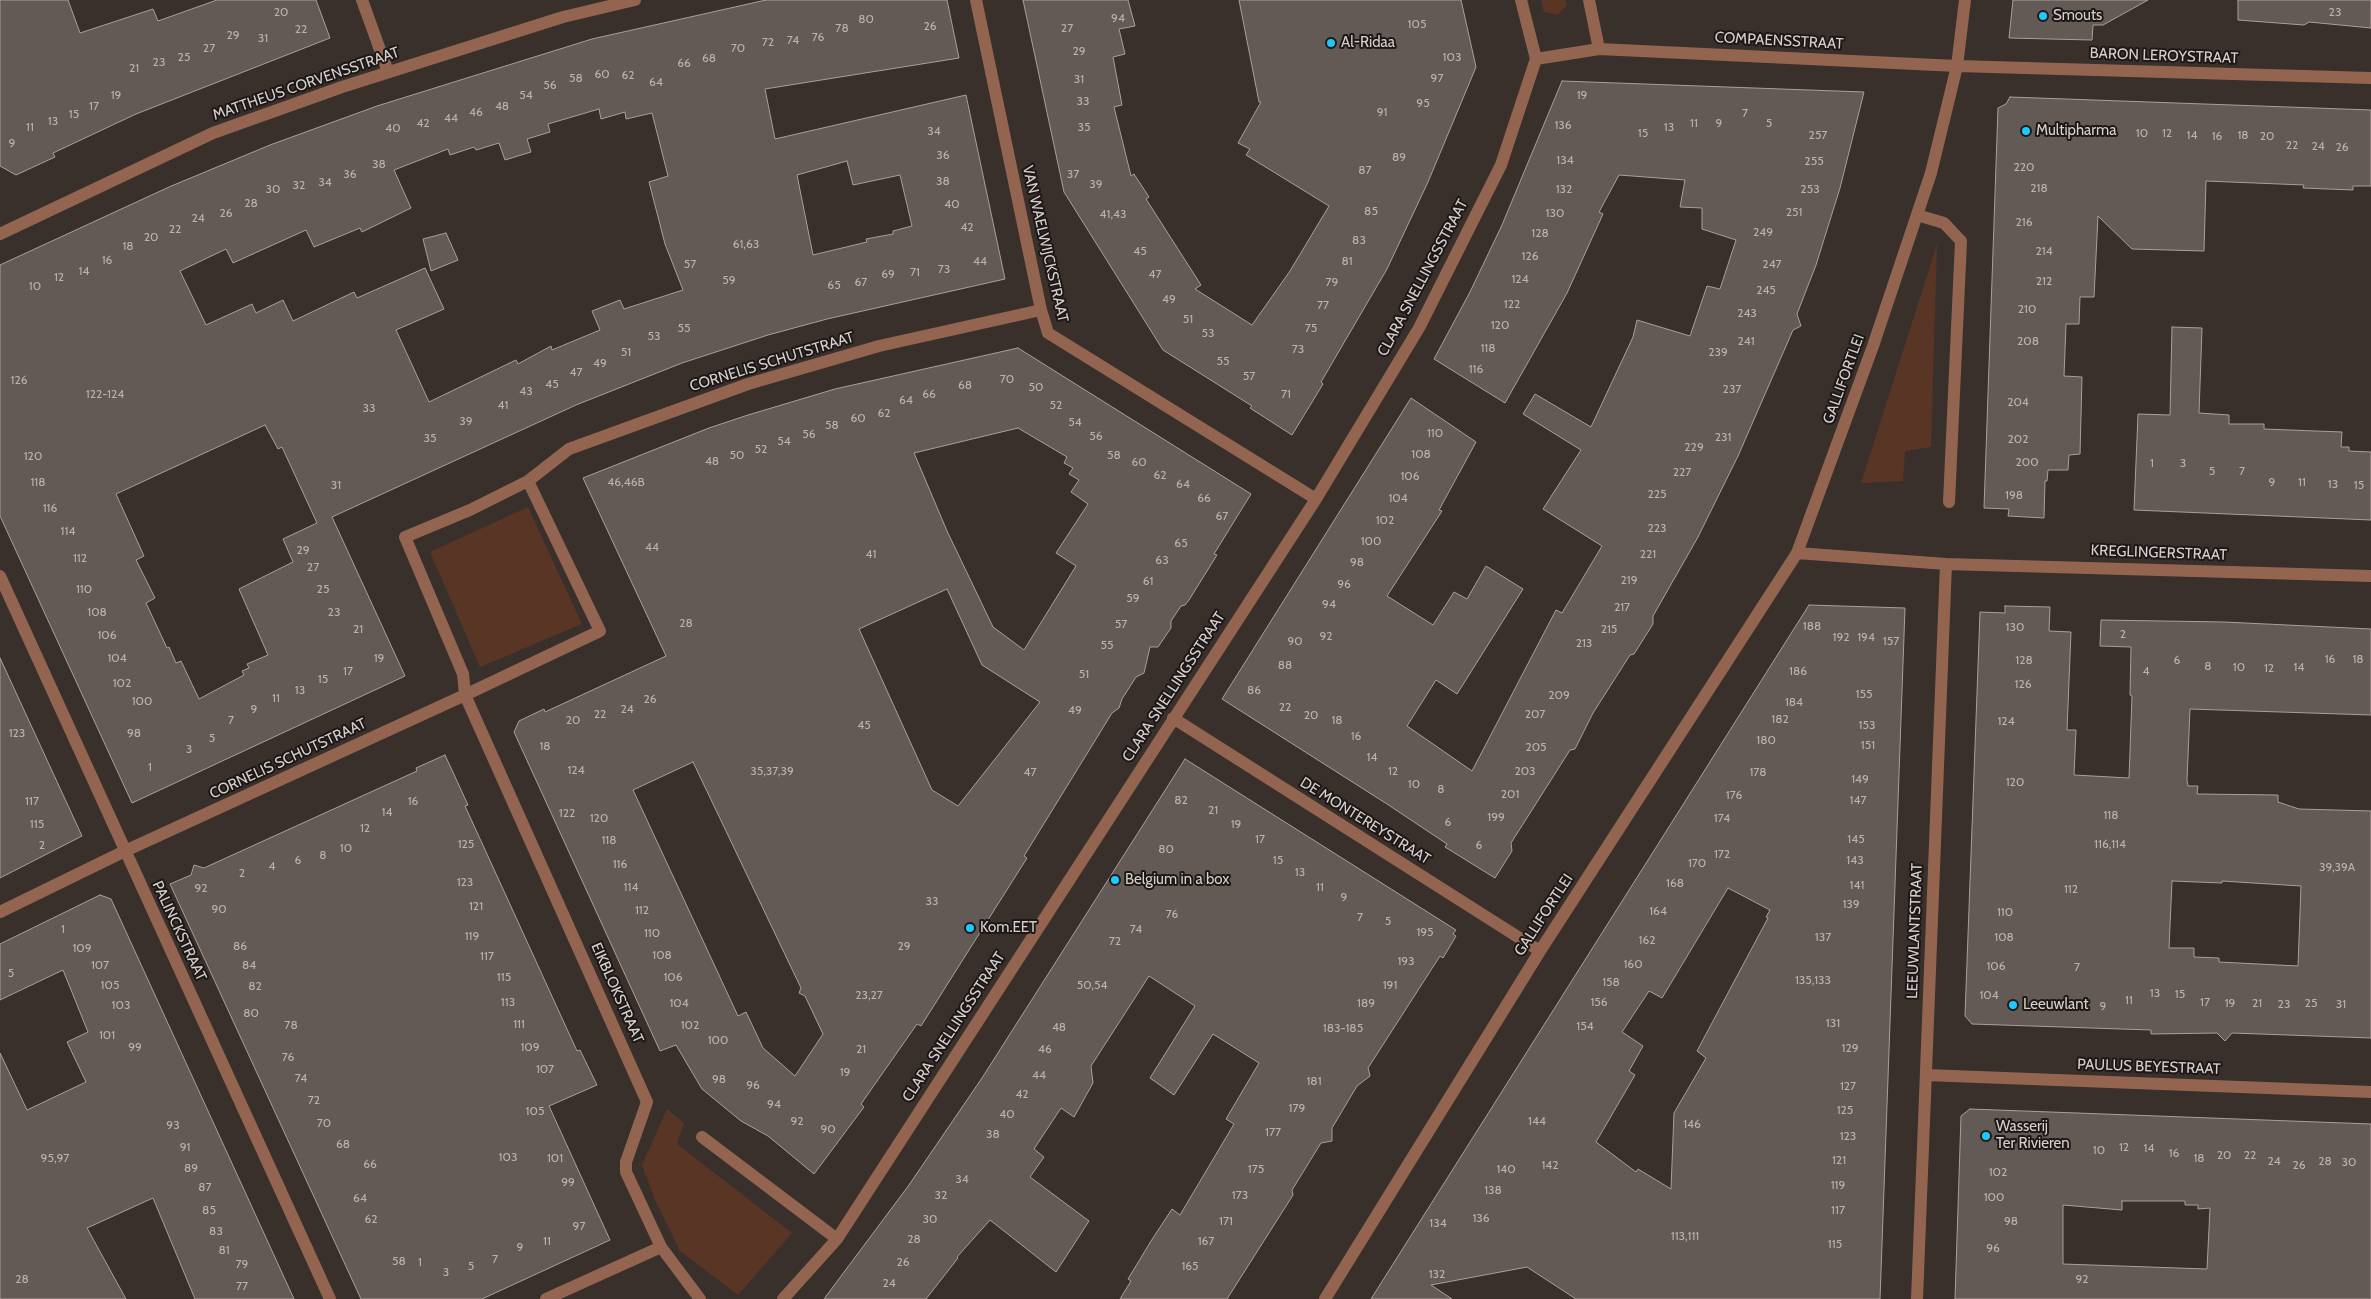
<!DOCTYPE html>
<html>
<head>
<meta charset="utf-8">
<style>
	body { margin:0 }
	canvas { display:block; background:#392f2b }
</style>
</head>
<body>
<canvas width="2371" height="1299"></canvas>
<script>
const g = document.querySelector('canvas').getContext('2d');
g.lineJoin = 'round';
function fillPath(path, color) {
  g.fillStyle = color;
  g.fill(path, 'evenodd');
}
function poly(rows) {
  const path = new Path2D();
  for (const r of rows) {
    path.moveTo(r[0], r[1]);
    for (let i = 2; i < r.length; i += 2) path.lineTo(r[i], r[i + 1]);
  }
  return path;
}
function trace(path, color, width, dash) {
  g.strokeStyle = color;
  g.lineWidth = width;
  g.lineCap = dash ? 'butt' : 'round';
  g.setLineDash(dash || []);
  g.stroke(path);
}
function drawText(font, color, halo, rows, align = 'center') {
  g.font = font + ' Cabin,sans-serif';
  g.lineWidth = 4;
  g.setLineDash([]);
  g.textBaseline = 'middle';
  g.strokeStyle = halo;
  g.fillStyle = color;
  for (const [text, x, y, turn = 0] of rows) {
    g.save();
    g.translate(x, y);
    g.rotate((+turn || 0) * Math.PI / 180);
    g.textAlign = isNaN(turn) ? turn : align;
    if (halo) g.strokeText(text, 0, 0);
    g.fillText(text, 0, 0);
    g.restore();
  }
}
const green = poly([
	[1541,0,1565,0,1567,6,1557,15,1544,12],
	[1937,244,1931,447,1905,451,1903,481,1861,483],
	[528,507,582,624,480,667,430,552],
	[667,1109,684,1123,677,1144,792,1233,738,1295,680,1251,655,1200,642,1165]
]);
const building = poly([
	[0,0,68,0,80,33,153,9,158,21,217,0,316,0,330,38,136,114,53,153,55,157,16,175,0,166,0,0],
	[766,0,947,0,959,58,765,89,775,139,966,95,1005,279,827,319,768,335,682,363,576,405,332,517,405,676,132,803,0,516,0,265,169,187,270,145,377,106,592,39,766,0],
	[599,109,601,119,625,112,626,119,652,113,668,176,649,182,665,244,683,290,624,309,620,300,592,311,600,330,552,350,551,346,518,364,516,360,429,402,396,330,444,309,425,268,357,298,354,292,293,321,283,300,256,313,252,304,206,325,180,271,226,249,233,263,306,230,314,247,360,228,362,232,411,208,394,170,448,149,450,155,474,147,476,150,499,143,505,160,531,152,527,139,550,132,548,124,599,109],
	[847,161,853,185,900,175,912,226,893,231,893,234,866,239,867,242,813,255,797,175,847,161],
	[265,425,278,449,282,447,317,523,283,539,293,562,239,589,268,655,247,664,249,668,242,671,244,675,199,699,181,661,176,663,169,647,167,648,146,603,155,598,136,560,144,556,116,494,265,425],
	[1023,0,1128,0,1135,26,1119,29,1125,54,1113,57,1122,105,1114,107,1131,176,1134,174,1149,197,1146,199,1201,285,1195,289,1252,325,1290,271,1329,206,1246,155,1250,149,1238,143,1261,102,1259,102,1239,0,1461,0,1476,67,1428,182,1387,269,1321,382,1323,384,1292,435,1250,408,1252,406,1163,350,1064,192,1023,0],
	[2013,0,2148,0,2103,25,2093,25,2092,40,2009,38,2013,0],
	[2238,0,2371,0,2371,28,2309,22,2304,25,2238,20,2238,0],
	[1562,81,1864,92,1840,188,1816,265,1797,314,1801,326,1793,330,1738,456,1698,537,1653,616,1653,624,1634,654,1630,655,1593,713,1575,749,1570,750,1511,843,1512,851,1495,878,1445,847,1447,844,1387,804,1222,699,1411,398,1476,442,1439,510,1442,511,1387,596,1433,625,1454,592,1467,599,1486,566,1523,589,1457,694,1436,680,1407,726,1472,771,1556,610,1562,613,1602,546,1543,509,1581,450,1523,414,1535,394,1591,427,1633,337,1637,320,1690,336,1707,286,1720,289,1736,240,1702,229,1702,208,1680,207,1685,180,1619,175,1599,212,1603,214,1567,293,1505,403,1434,359,1470,292,1502,225,1562,81],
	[2010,97,2371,110,2371,186,2353,186,2353,190,2303,188,2304,185,2206,181,2204,251,2132,249,2098,216,2094,297,2080,297,2079,324,2066,324,2064,376,2082,377,2080,454,2069,455,2068,470,2048,470,2047,481,2045,481,2044,518,2008,516,2009,509,1984,508,1998,108,2006,104,2010,97],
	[446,233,458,260,431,271,423,239,446,233],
	[2172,327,2202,328,2199,413,2229,415,2229,424,2264,424,2264,429,2342,432,2341,447,2349,447,2349,451,2371,452,2371,520,2134,510,2138,414,2170,415,2172,327],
	[1018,348,1251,494,1214,554,1217,555,1189,600,1185,605,1181,606,1171,621,1171,628,1158,647,1150,647,1144,673,1136,677,1122,699,1119,708,1112,713,1024,856,1027,858,921,1026,917,1024,861,1104,864,1107,814,1174,768,1136,741,1121,702,1089,676,1045,660,1051,514,732,519,721,544,709,545,712,666,656,583,478,709,428,748,415,835,389,1018,348],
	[1018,428,1067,457,1064,463,1073,468,1069,474,1079,480,1071,492,1088,504,1056,553,1076,566,1024,650,993,627,947,531,914,453,1018,428],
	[947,589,982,665,1040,702,958,806,932,790,859,629,947,589],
	[693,762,801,988,799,993,805,996,823,1034,795,1076,763,1048,746,1012,738,1016,633,790,693,762],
	[1809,605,1905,608,1880,1299,1576,1299,1527,1267,1431,1285,1452,1299,1371,1299,1809,605],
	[1728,888,1770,910,1766,917,1768,918,1697,1051,1706,1058,1674,1113,1671,1189,1638,1169,1636,1172,1596,1142,1635,1075,1629,1071,1643,1046,1622,1032,1649,991,1662,998,1728,888],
	[2005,606,2050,607,2049,631,2071,632,2067,730,2076,730,2074,775,2129,778,2132,696,2130,695,2131,647,2100,646,2101,620,2224,622,2371,629,2371,715,2190,709,2187,780,2188,786,2198,786,2197,794,2278,795,2278,802,2299,809,2371,811,2371,1038,2232,1033,2225,1041,2217,1033,2151,1034,2151,1030,1972,1024,1965,1016,1980,612,2005,613,2005,606],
	[2172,881,2222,883,2222,881,2301,886,2298,966,2219,962,2219,958,2194,957,2194,948,2169,948,2172,881],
	[0,658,82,836,0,878,0,658],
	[445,755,468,805,465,806,577,1051,580,1050,597,1085,549,1106,610,1240,482,1299,361,1299,170,884,191,875,194,865,204,868,417,771,416,768,445,755],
	[1185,759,1456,930,1453,934,1456,936,1443,958,1440,956,1368,1068,1370,1076,1357,1086,1332,1128,1332,1141,1321,1143,1292,1190,1293,1195,1227,1299,1120,1299,1131,1281,1128,1279,1151,1241,1172,1209,1180,1215,1234,1124,1226,1119,1259,1063,1213,1034,1174,1095,1150,1078,1195,1006,1149,976,1091,1066,1093,1083,1074,1117,1061,1108,1034,1149,1044,1157,1030,1177,1089,1221,1056,1272,990,1220,957,1257,958,1258,926,1299,824,1299,909,1185,982,1078,1185,759],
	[100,895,111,899,294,1299,195,1299,153,1198,87,1228,126,1299,0,1299,0,1053,27,1110,86,1082,67,1042,88,1032,63,970,0,1000,0,944,100,895],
	[1970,1109,2371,1124,2371,1299,1955,1299,1961,1116,1970,1109],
	[2122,1201,2185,1201,2185,1205,2198,1205,2198,1209,2210,1208,2207,1269,2063,1264,2063,1205,2122,1210,2122,1201]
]);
const minor = poly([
	[362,0,388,72],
	[976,0,1041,310,1048,333,1316,499],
	[1521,0,1536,59],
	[1589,0,1599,49],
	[1917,215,1944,223,1961,241,1949,502],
	[0,234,213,133,342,87,563,17,635,0],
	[528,481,569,449,748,384,879,346,1041,310],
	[1797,553,1946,564,2371,576],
	[0,576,330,1299],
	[1173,718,1540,951],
	[0,912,125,851,465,695,600,631,528,481,470,510,405,537,463,674,465,695,647,1102,626,1162,626,1172,661,1247,700,1299],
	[1926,1075,2371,1092],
	[702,1137,837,1239],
	[546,1299,661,1247],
	[783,1299,837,1239,1316,499,1419,328,1501,165,1536,59,1599,49,1957,66,2371,78],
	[1325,1299,1540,951,1797,553,1873,346,1931,173,1957,66,1965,0],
	[1917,1299,1946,564]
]);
const markers = [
	[2043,16,5,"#1dc9fc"],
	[1331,43,5,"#1dc9fc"],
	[2026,131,5,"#1dc9fc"],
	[1115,880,5,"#1dc9fc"],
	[970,928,5,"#1dc9fc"],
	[2013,1005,5,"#1dc9fc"],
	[1986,1136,5,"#1dc9fc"]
];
const numberNames = [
	["20",281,12],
	["23",2335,12],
	["94",1118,18],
	["80",866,19],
	["105",1417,24],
	["26",930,26],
	["78",842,28],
	["27",1067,28],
	["22",301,29],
	["29",233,35],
	["76",818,37],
	["31",263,38],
	["74",793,40],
	["72",768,42],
	["27",209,48],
	["70",738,48],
	["29",1079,51],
	["25",184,57],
	["103",1452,57],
	["68",709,58],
	["23",159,62],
	["66",684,63],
	["21",134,68],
	["60",602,74],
	["62",628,75],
	["58",576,78],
	["97",1437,78],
	["31",1079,79],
	["64",656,82],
	["56",550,85],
	["19",116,95],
	["54",526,95],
	["19",1582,95],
	["33",1083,101],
	["95",1423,103],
	["17",94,106],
	["48",502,106],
	["46",476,112],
	["91",1382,112],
	["7",1745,113],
	["15",74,114],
	["44",451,118],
	["13",53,121],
	["42",423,123],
	["11",1694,123],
	["9",1719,123],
	["5",1769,123],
	["136",1563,125],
	["11",30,127],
	["35",1084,127],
	["13",1669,127],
	["40",393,128],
	["34",934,131],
	["15",1643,133],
	["10",2142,133],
	["12",2167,133],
	["257",1818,135],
	["14",2192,135],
	["18",2243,135],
	["16",2217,136],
	["20",2267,136],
	["9",12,143],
	["22",2292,145],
	["24",2318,146],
	["26",2342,147],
	["36",943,155],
	["89",1399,157],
	["134",1565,160],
	["255",1814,161],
	["38",379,164],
	["220",2024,167],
	["87",1365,170],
	["36",350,174],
	["37",1073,174],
	["38",943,181],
	["34",325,182],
	["39",1096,184],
	["32",299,185],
	["218",2039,188],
	["30",273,189],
	["132",1564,189],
	["253",1810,189],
	["28",251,203],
	["40",952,204],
	["85",1371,211],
	["251",1794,212],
	["26",226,213],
	["130",1555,213],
	["41,43",1113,214],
	["24",198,218],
	["216",2024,222],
	["42",967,227],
	["22",175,229],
	["249",1763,232],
	["128",1540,233],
	["20",151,237],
	["83",1359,240],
	["61,63",746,244],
	["18",128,246],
	["45",1140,251],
	["214",2044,251],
	["126",1530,256],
	["16",107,260],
	["44",980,261],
	["81",1347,261],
	["57",690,264],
	["247",1772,264],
	["73",944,269],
	["14",84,271],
	["71",915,272],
	["69",888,274],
	["47",1155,274],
	["12",59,277],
	["124",1520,279],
	["59",729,280],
	["212",2044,281],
	["67",861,282],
	["79",1332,282],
	["65",834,285],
	["10",35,286],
	["245",1766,290],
	["49",1169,299],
	["122",1512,304],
	["77",1323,305],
	["210",2027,309],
	["243",1747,313],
	["51",1188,319],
	["120",1500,325],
	["55",684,328],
	["75",1311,328],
	["53",1208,333],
	["53",654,336],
	["241",1746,341],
	["208",2028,341],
	["118",1488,348],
	["73",1298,349],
	["51",626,352],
	["239",1718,352],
	["55",1223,361],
	["49",600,363],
	["116",1476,369],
	["47",576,372],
	["57",1249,376],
	["70",1007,379],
	["126",19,380],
	["45",552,384],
	["68",965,385],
	["50",1036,387],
	["237",1732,389],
	["43",526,391],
	["122-124",105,394],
	["66",929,394],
	["71",1286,394],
	["64",906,400],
	["204",2018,402],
	["41",503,405],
	["52",1056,405],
	["33",369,408],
	["62",884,413],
	["60",858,418],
	["39",466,421],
	["54",1075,422],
	["58",832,425],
	["110",1435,433],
	["56",809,434],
	["56",1096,436],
	["231",1723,437],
	["35",430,438],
	["202",2018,439],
	["54",784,441],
	["229",1694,447],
	["52",761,449],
	["108",1421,454],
	["50",737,455],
	["58",1114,455],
	["120",33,456],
	["48",712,461],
	["60",1139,462],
	["200",2027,462],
	["1",2152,463],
	["3",2183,463],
	["5",2212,471],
	["7",2242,471],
	["227",1682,472],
	["62",1160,475],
	["106",1410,476],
	["118",38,482],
	["46,46B",626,482],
	["9",2272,482],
	["11",2302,482],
	["64",1183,484],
	["13",2333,484],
	["31",336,485],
	["15",2359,485],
	["225",1657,494],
	["198",2014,495],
	["66",1204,498],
	["104",1398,498],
	["116",50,508],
	["67",1222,516],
	["102",1385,520],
	["223",1657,528],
	["114",68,531],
	["100",1371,541],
	["65",1181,543],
	["44",652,547],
	["29",303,550],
	["41",871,554],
	["221",1648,554],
	["112",80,558],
	["63",1162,560],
	["98",1357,562],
	["27",313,567],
	["219",1629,580],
	["61",1148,581],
	["96",1344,584],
	["110",84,589],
	["25",323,589],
	["59",1133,598],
	["94",1329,604],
	["217",1622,607],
	["108",97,612],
	["23",334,612],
	["28",686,623],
	["57",1121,624],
	["188",1812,626],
	["130",2015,627],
	["21",358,629],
	["215",1609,629],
	["2",2123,634],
	["106",107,635],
	["92",1326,636],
	["192",1841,637],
	["194",1866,637],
	["90",1295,641],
	["157",1891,641],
	["213",1584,643],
	["55",1107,645],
	["104",117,658],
	["19",379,658],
	["16",2330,659],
	["18",2358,659],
	["128",2024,660],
	["6",2177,660],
	["88",1285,665],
	["8",2208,666],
	["10",2239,667],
	["14",2299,667],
	["12",2269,668],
	["17",348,671],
	["186",1798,671],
	["4",2146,671],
	["51",1084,674],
	["15",323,679],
	["102",122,683],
	["126",2023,684],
	["13",300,690],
	["86",1254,690],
	["155",1864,694],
	["209",1559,695],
	["11",276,698],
	["26",650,699],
	["100",142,701],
	["184",1794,702],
	["22",1285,707],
	["9",254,709],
	["24",627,709],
	["49",1075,710],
	["22",600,714],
	["207",1535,714],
	["20",1311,715],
	["182",1780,719],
	["7",231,720],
	["20",573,720],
	["18",1337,720],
	["124",2006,721],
	["45",864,725],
	["153",1867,725],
	["123",17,733],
	["98",134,733],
	["16",1356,736],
	["5",212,738],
	["180",1766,740],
	["151",1868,745],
	["18",545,746],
	["205",1536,747],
	["3",189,749],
	["14",1372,757],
	["1",150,767],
	["124",576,770],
	["35,37,39",772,771],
	["12",1393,771],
	["203",1525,771],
	["47",1030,772],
	["178",1758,772],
	["149",1860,779],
	["120",2015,782],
	["10",1414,784],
	["8",1441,789],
	["201",1510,794],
	["176",1734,795],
	["82",1181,800],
	["147",1858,800],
	["117",32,801],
	["16",413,801],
	["21",1213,810],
	["14",387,812],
	["122",567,813],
	["118",2111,815],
	["199",1496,817],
	["120",599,818],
	["174",1722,818],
	["6",1448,822],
	["115",37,824],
	["19",1236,824],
	["12",365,828],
	["17",1260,839],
	["145",1856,839],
	["118",609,840],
	["125",466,844],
	["116,114",2110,844],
	["2",42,845],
	["6",1479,845],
	["10",346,848],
	["80",1166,849],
	["172",1722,854],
	["8",323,855],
	["6",298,860],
	["15",1278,860],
	["143",1855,860],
	["170",1697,863],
	["116",620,864],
	["4",272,866],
	["39,39A",2337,867],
	["13",1300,872],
	["2",242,873],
	["123",465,882],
	["168",1675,883],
	["141",1857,885],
	["114",631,887],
	["11",1320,887],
	["92",201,888],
	["112",2071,889],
	["9",1344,897],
	["33",932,901],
	["139",1851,904],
	["121",476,906],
	["90",219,909],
	["112",642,910],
	["164",1658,911],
	["110",2005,912],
	["76",1172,914],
	["7",1360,917],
	["5",1388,921],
	["1",63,929],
	["74",1136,929],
	["195",1425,932],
	["110",652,933],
	["119",472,936],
	["137",1823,937],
	["108",2004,937],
	["162",1647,940],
	["72",1115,941],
	["86",240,946],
	["29",904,946],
	["109",82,948],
	["108",662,955],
	["117",487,956],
	["193",1406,961],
	["160",1633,964],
	["107",100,965],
	["84",249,965],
	["106",1996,966],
	["7",2077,967],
	["5",11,973],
	["115",504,977],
	["106",673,977],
	["135,133",1813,980],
	["158",1611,982],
	["105",110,985],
	["50,54",1092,985],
	["191",1390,985],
	["82",255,986],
	["13",2155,993],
	["15",2180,994],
	["23,27",869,995],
	["104",1989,995],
	["11",2129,1000],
	["113",508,1002],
	["156",1599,1002],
	["17",2205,1002],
	["104",679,1003],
	["189",1366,1003],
	["19",2230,1003],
	["21",2257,1003],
	["25",2311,1003],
	["23",2284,1004],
	["31",2341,1004],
	["103",121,1005],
	["9",2103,1006],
	["80",251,1013],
	["131",1833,1023],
	["111",519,1024],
	["78",291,1025],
	["102",690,1025],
	["154",1585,1026],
	["48",1059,1027],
	["183-185",1343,1028],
	["101",107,1035],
	["100",718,1040],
	["99",135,1047],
	["109",530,1047],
	["129",1850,1048],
	["21",861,1049],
	["46",1045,1049],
	["76",288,1057],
	["107",545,1069],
	["19",845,1072],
	["44",1039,1075],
	["74",301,1078],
	["98",719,1079],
	["181",1314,1081],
	["96",753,1085],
	["127",1848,1086],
	["42",1022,1094],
	["72",314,1100],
	["94",774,1104],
	["179",1297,1108],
	["125",1845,1110],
	["105",535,1111],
	["40",1007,1114],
	["92",797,1121],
	["144",1537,1121],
	["70",324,1123],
	["146",1692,1124],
	["93",173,1125],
	["90",828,1129],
	["177",1273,1132],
	["38",993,1134],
	["123",1848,1136],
	["68",343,1144],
	["91",185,1147],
	["12",2124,1147],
	["14",2149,1148],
	["10",2099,1150],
	["16",2174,1153],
	["20",2224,1155],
	["22",2250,1155],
	["103",508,1157],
	["95,97",55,1158],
	["101",555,1158],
	["18",2199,1158],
	["121",1839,1160],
	["24",2274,1161],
	["28",2325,1161],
	["30",2349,1162],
	["66",370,1164],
	["142",1550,1165],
	["26",2299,1165],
	["89",191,1168],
	["175",1256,1169],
	["140",1506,1169],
	["102",1998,1172],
	["34",962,1179],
	["99",568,1182],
	["119",1838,1185],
	["87",205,1187],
	["138",1493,1190],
	["32",941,1195],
	["173",1240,1195],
	["100",1994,1197],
	["64",360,1198],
	["85",209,1210],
	["117",1838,1210],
	["136",1481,1218],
	["62",371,1219],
	["30",930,1219],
	["171",1226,1221],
	["98",2011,1221],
	["134",1438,1223],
	["97",579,1226],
	["83",216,1231],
	["113,111",1685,1236],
	["28",914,1239],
	["11",547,1241],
	["167",1206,1241],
	["115",1835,1244],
	["9",520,1247],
	["96",1993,1248],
	["81",224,1250],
	["7",495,1259],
	["58",399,1261],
	["1",420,1262],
	["26",903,1262],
	["79",242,1264],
	["5",471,1266],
	["165",1190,1266],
	["3",446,1272],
	["132",1437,1274],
	["28",22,1279],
	["92",2082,1279],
	["24",889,1283],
	["77",242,1286]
];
const poiNames = [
	["Smouts",2053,16],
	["Al-Ridaa",1341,43],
	["Multipharma",2036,131],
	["Belgium in a box",1125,880],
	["Kom.EET",980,928],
	["Leeuwlant",2023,1005],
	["Wasserij",1996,1127],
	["Ter Rivieren",1996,1144]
];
const streetNames = [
	["COMPAENSSTRAAT",1779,41,3],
	["BARON LEROYSTRAAT",2164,56,2],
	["MATTHEUS CORVENSSTRAAT",306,84,-19],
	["VAN WAELWIJCKSTRAAT",1045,244,77],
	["CLARA SNELLINGSSTRAAT",1423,278,-62],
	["CORNELIS SCHUTSTRAAT",772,362,-17],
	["GALLIFORTLEI",1844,379,-70],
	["KREGLINGERSTRAAT",2159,553,2],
	["CLARA SNELLINGSSTRAAT",1174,687,-57],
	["CORNELIS SCHUTSTRAAT",288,759,-25],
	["DE MONTEREYSTRAAT",1365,821,32],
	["GALLIFORTLEI",1544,915,-57],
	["PALINCKSTRAAT",179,931,65],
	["LEEUWLANTSTRAAT",1915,931,-88],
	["EIKBLOKSTRAAT",617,993,66],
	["CLARA SNELLINGSSTRAAT",954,1027,-57],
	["PAULUS BEYESTRAAT",2149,1067,2]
];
fillPath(green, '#583524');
fillPath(building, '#635955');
trace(building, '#aa9f9a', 1);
trace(minor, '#936550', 12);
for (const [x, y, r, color] of markers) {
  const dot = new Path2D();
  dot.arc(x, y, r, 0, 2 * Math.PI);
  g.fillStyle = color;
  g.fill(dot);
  trace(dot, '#1d1817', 2);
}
drawText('12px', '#b9b2af', null, numberNames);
drawText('15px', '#d6d0cd', '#1d1817', poiNames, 'left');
drawText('15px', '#d6d0cd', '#1d1817', streetNames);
</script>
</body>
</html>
